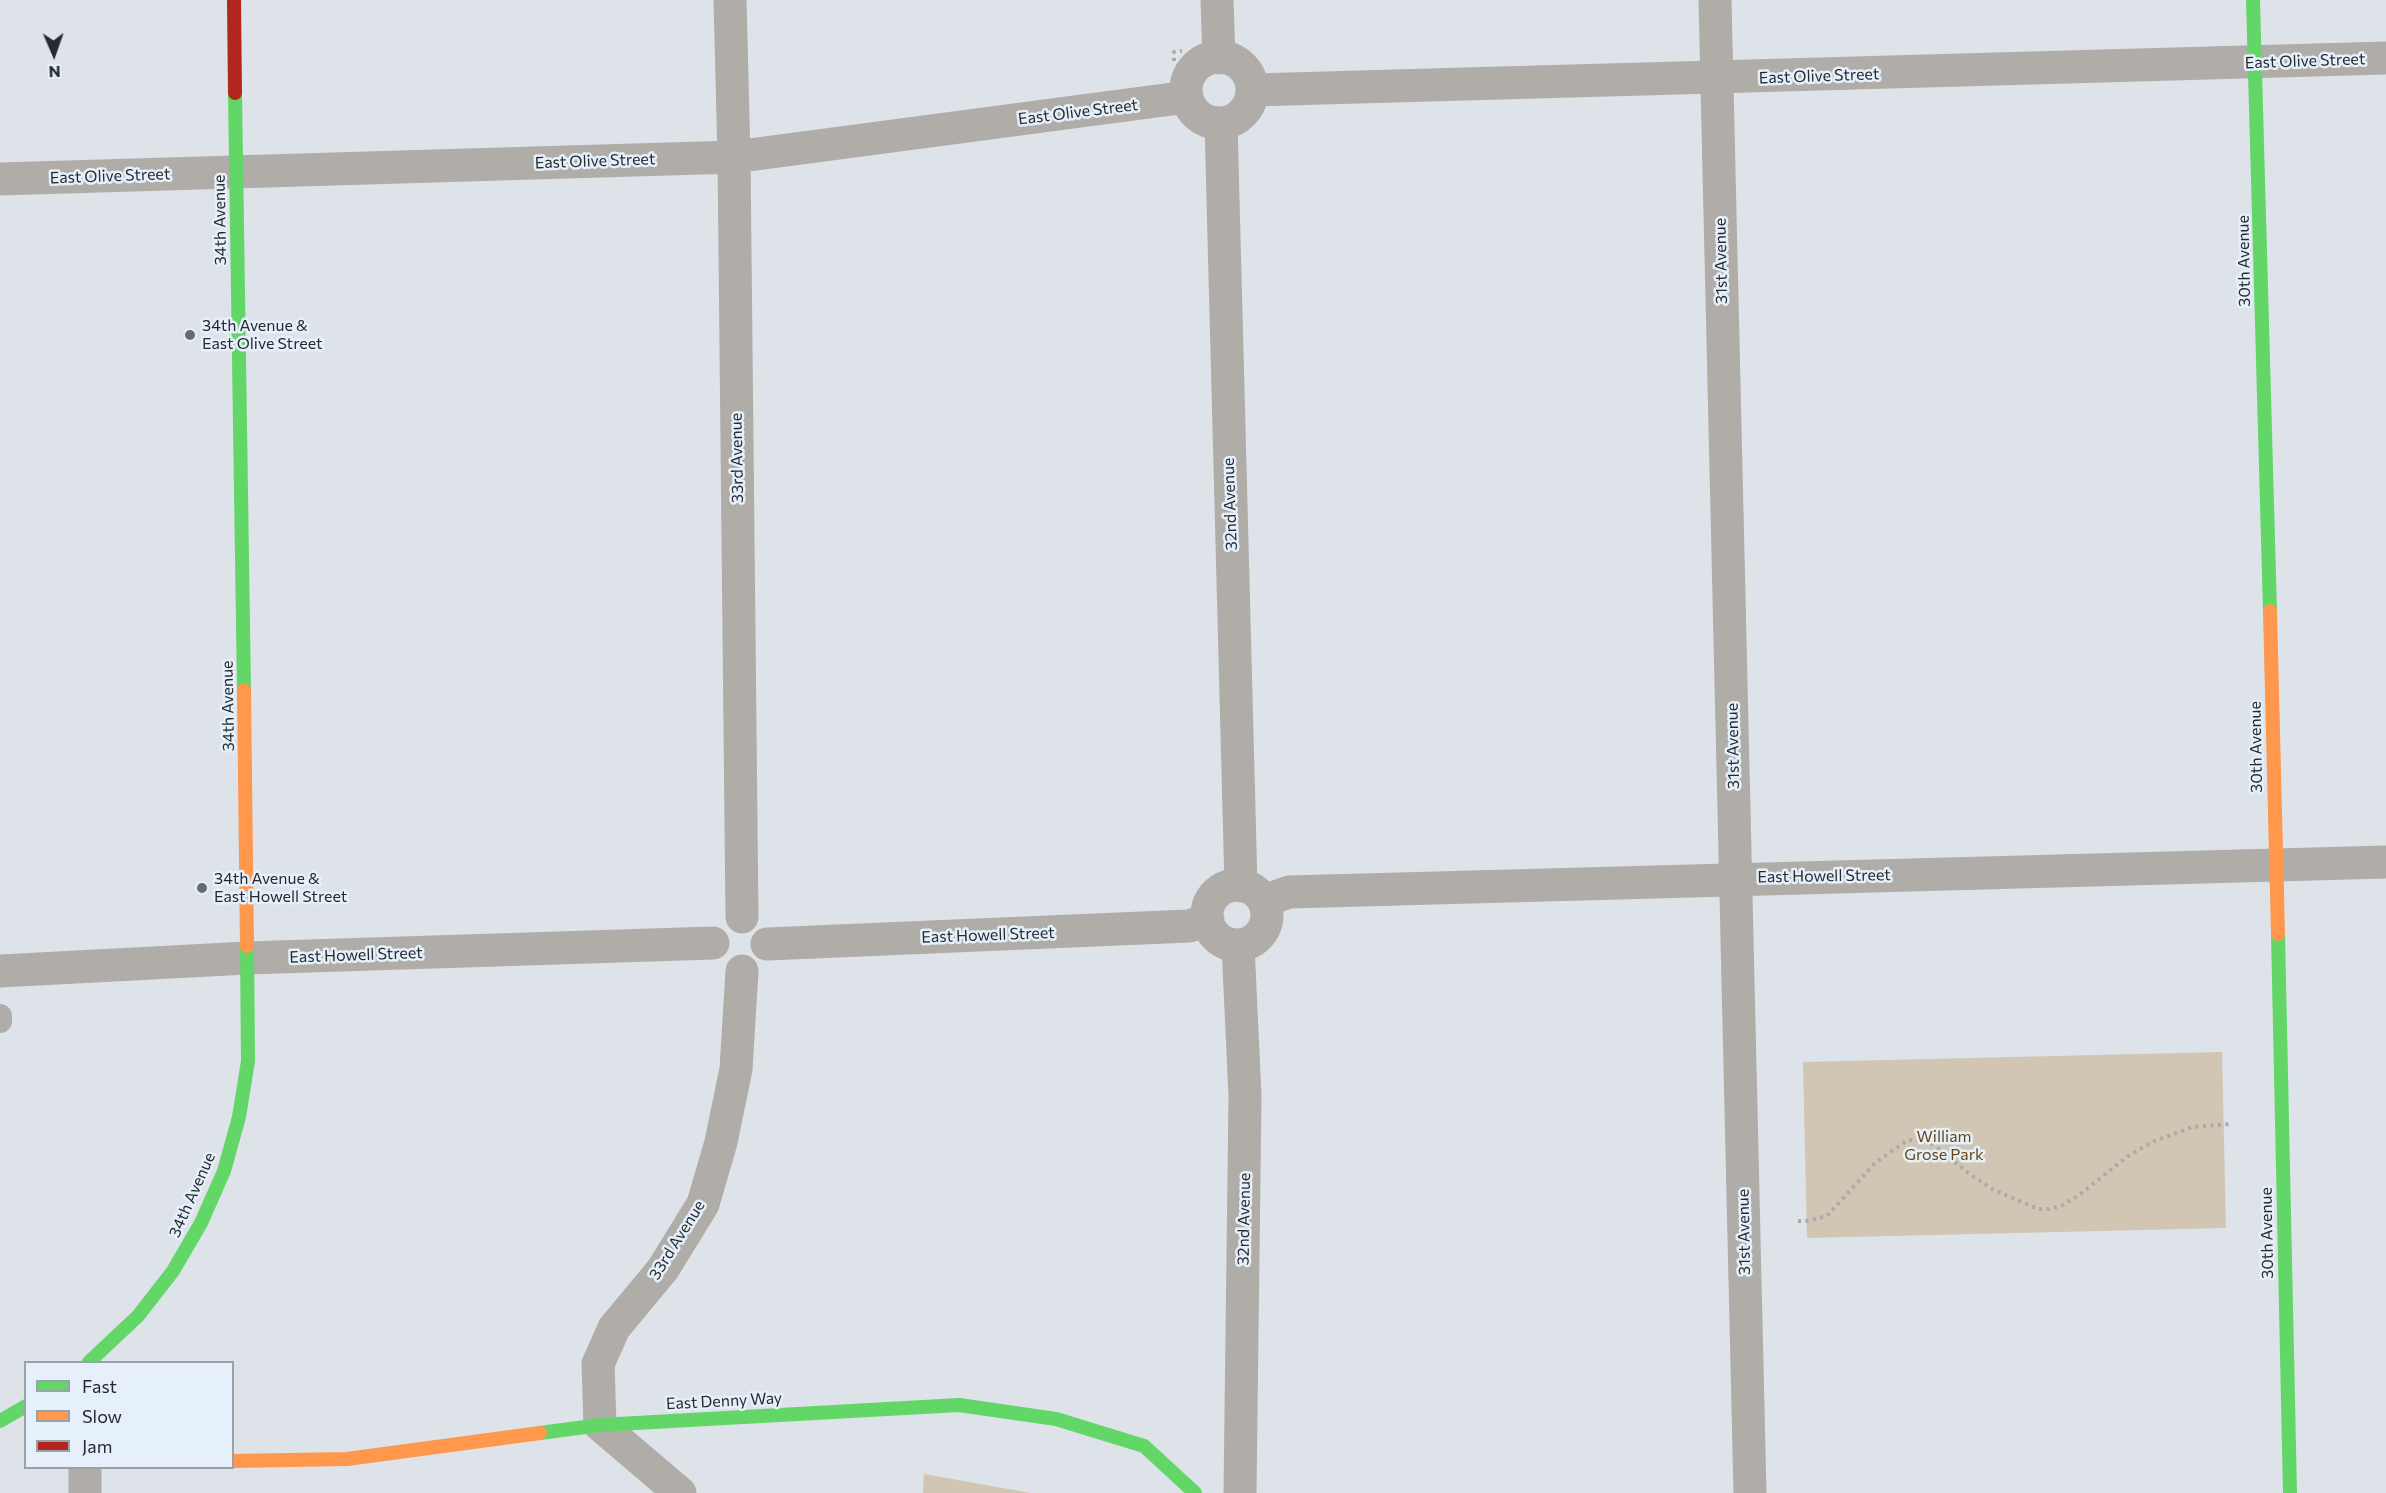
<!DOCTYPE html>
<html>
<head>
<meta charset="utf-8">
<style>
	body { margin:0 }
	#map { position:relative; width:2386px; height:1493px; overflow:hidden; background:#dde3e9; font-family:Commissioner,sans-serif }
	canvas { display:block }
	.legend { position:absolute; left:24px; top:1361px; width:210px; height:108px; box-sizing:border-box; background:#e5f0fb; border:2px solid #99a1a9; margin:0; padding:8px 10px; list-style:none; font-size:18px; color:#262a2e }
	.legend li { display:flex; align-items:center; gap:12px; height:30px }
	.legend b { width:30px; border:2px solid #99a1a9 }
	.north { position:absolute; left:24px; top:24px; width:60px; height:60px; -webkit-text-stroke:4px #e5f0fb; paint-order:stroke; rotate:178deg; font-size:16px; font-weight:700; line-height:24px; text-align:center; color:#262a2e }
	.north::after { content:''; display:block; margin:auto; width:21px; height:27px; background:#262a2e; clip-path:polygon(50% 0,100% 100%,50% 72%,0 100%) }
</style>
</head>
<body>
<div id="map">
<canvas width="2386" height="1493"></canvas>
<ul class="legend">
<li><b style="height:8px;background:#63d668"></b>Fast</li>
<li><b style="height:8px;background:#ff974d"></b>Slow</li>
<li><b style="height:8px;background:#b3261e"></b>Jam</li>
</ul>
<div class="north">N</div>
</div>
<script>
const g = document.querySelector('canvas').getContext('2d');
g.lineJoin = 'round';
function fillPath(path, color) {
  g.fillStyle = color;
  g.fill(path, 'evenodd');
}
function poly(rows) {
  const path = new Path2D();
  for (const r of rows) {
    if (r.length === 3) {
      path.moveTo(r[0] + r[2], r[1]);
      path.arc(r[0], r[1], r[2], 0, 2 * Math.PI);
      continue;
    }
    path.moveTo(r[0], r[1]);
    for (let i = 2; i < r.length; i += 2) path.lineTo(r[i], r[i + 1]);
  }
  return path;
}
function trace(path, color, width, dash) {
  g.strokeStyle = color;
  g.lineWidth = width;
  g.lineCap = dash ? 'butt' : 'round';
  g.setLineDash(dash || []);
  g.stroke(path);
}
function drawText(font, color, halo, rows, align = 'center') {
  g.font = font + ' Commissioner,sans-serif';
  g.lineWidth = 5;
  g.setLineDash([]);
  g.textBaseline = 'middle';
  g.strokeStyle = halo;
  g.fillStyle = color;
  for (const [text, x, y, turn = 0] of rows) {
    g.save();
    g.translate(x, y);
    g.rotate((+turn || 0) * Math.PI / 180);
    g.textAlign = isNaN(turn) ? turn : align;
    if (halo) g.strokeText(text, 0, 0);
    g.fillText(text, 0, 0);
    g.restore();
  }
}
const green = poly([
	[2222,1052,2226,1228,1807,1238,1803,1062],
	[924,1474,1031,1493,923,1493]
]);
const path = poly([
	[1174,61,1174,52,1182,51],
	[1798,1221,1806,1221,1827,1216,1875,1163,1908,1140,1930,1142,1971,1175,1994,1190,2038,1209,2049,1209,2061,1206,2078,1196,2128,1156,2152,1142,2192,1127,2230,1124]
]);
const lane = poly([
	[0,1016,0,1021]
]);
const street = poly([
	[730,0,734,157,742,917],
	[1217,0,1219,58],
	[1715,0,1750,1493],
	[1219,90,33],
	[1253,90,2386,58],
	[1221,123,1241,886],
	[0,179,734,157,1187,97],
	[1237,915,30],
	[1264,901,1289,892,2386,862],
	[767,944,1189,926,1208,920],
	[1238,945,1245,1096,1240,1493],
	[0,971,247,958,713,943],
	[85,1493,85,1468],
	[680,1493,600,1425,598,1364,614,1328,663,1269,703,1204,721,1142,736,1069,742,971]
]);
const fast = poly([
	[2253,0,2270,611],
	[235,93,244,690],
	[2278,934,2290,1493],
	[89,1362,138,1316,173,1271,201,1223,224,1171,239,1117,248,1061,247,946],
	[0,1421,26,1406],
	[540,1433,600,1425,959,1405,1056,1419,1144,1446,1195,1493]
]);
const slow = poly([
	[2270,611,2278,934],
	[244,690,247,946],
	[232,1461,347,1459,540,1433]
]);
const jam = poly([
	[234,0,235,93]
]);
const markers = [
	[190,335,6,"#666b6f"],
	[202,888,6,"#666b6f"]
];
const streetNames = [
	["East Olive Street",2305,61,-2],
	["East Olive Street",1819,76,-2],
	["East Olive Street",1078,112,-7],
	["East Olive Street",595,161,-2],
	["East Olive Street",110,176,-2],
	["34th Avenue",220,220,-91],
	["31st Avenue",1721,261,-91],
	["30th Avenue",2244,261,-91],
	["33rd Avenue",737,458,-91],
	["32nd Avenue",1230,504,-92],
	["34th Avenue",228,706,-91],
	["31st Avenue",1733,746,-91],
	["30th Avenue",2256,747,-91],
	["East Howell Street",1824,876,-1],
	["East Howell Street",988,935,-2],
	["East Howell Street",356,955,-2],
	["34th Avenue",192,1195,-66],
	["32nd Avenue",1244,1219,-89],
	["31st Avenue",1744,1232,-91],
	["30th Avenue",2267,1233,-91],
	["33rd Avenue",677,1240,-58],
	["East Denny Way",724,1401,-3]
];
const poiNames = [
	["34th Avenue &",202,326],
	["East Olive Street",202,344],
	["34th Avenue &",214,879],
	["East Howell Street",214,897]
];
const parkNames = [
	["William",1944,1137],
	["Grose Park",1944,1155]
];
fillPath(green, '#d1c5b3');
trace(path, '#abaaa8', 4, [3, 4.5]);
trace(lane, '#b0aca7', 24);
trace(street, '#b0aca7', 33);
trace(fast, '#63d668', 14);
trace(slow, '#ff974d', 14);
trace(jam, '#b3261e', 14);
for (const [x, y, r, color] of markers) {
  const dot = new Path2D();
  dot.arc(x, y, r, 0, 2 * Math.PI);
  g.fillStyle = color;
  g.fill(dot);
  trace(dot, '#e5f0fb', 2);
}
drawText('16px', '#262a2e', '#e5f0fb', streetNames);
drawText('16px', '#262a2e', '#e5f0fb', poiNames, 'left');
drawText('16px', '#69460e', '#e5f0fb', parkNames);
</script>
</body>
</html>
